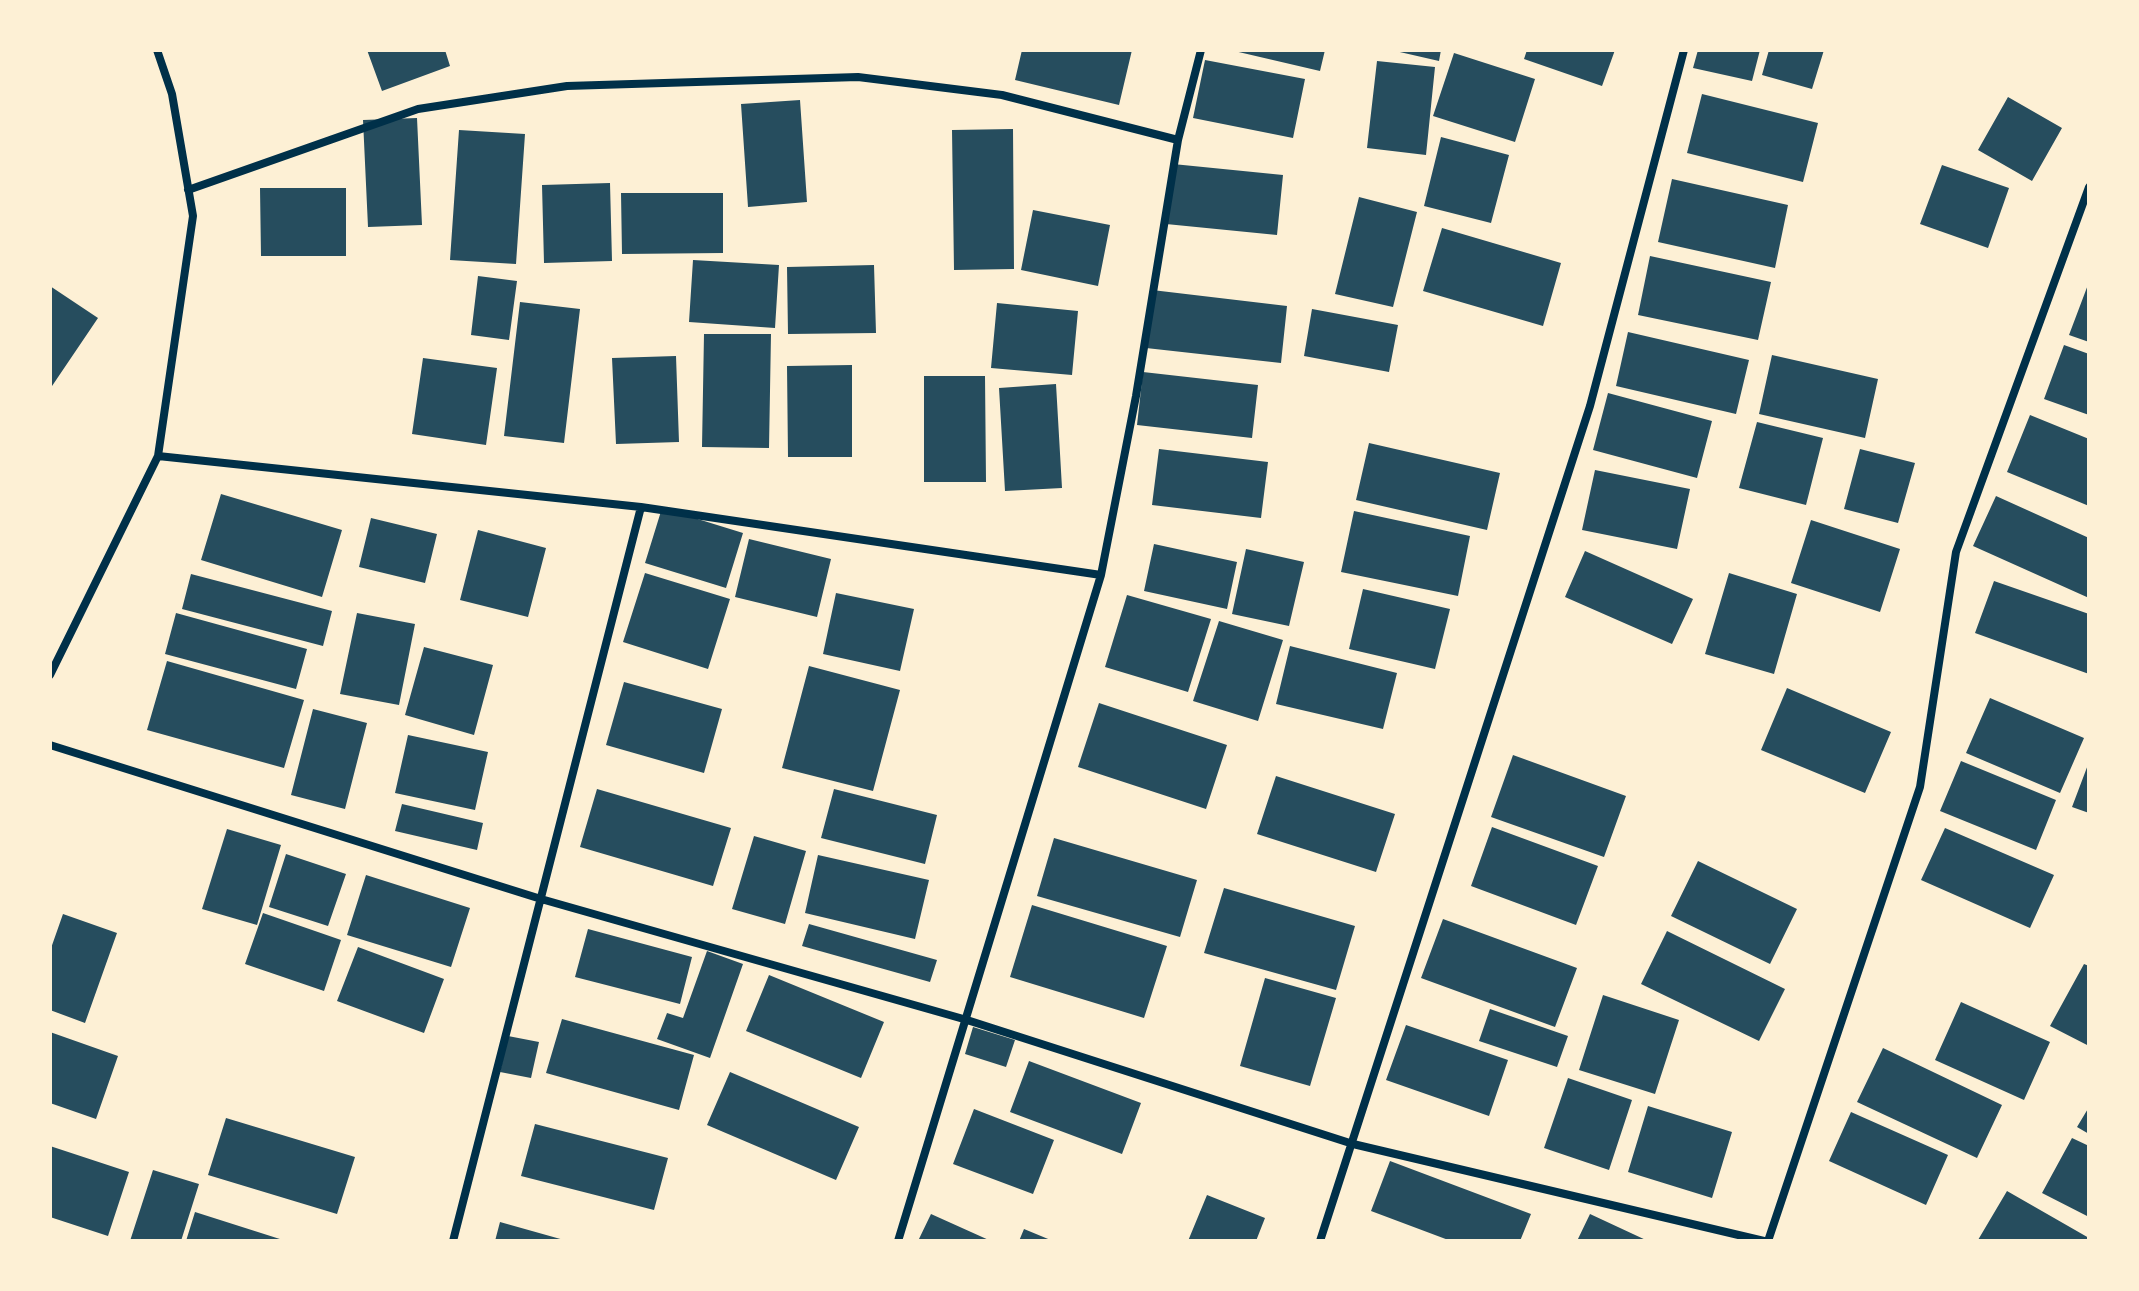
<!DOCTYPE html>
<html>
<head>
<meta charset="utf-8">
<style>
	body { margin:0 }
	#map { position:relative; width:2139px; height:1291px; overflow:hidden; background:#fdf0d5; font-family:"Asap Condensed",sans-serif }
	canvas { display:block }
	.frame { position:absolute; inset:0; border:52px solid #fdf0d5; pointer-events:none }
</style>
</head>
<body>
<div id="map">
<canvas width="2139" height="1291"></canvas>
<div class="frame"></div>
</div>
<script>
const g = document.querySelector('canvas').getContext('2d');
g.lineJoin = 'round';
function fillPath(path, color) {
  g.fillStyle = color;
  g.fill(path, 'evenodd');
}
function poly(rows) {
  const path = new Path2D();
  for (const r of rows) {
    path.moveTo(r[0], r[1]);
    for (let i = 2; i < r.length; i += 2) path.lineTo(r[i], r[i + 1]);
  }
  return path;
}
function trace(path, color, width, dash) {
  g.strokeStyle = color;
  g.lineWidth = width;
  g.lineCap = dash ? 'butt' : 'round';
  g.setLineDash(dash || []);
  g.stroke(path);
}
const building = poly([
	[367,50,445,50,450,66,382,91],
	[1022,50,1132,50,1119,105,1015,80],
	[1230,50,1325,50,1320,71],
	[1391,50,1441,50,1439,61],
	[1527,50,1615,50,1602,86,1524,59],
	[1698,50,1760,50,1752,81,1693,68],
	[1769,50,1824,50,1812,89,1762,75],
	[1454,53,1535,79,1515,142,1433,116],
	[1205,60,1305,79,1293,138,1193,118],
	[1377,61,1435,67,1426,155,1367,148],
	[1702,94,1818,123,1803,182,1687,153],
	[2008,97,2062,128,2032,181,1978,150],
	[800,100,807,202,748,207,741,104],
	[417,118,422,225,368,227,363,120],
	[1013,129,1014,269,954,270,952,130],
	[459,130,525,134,516,264,450,260],
	[1441,137,1509,155,1491,223,1424,206],
	[1173,164,1283,175,1277,235,1166,224],
	[1942,165,2009,188,1988,248,1920,224],
	[1672,179,1788,205,1775,268,1658,242],
	[610,183,612,261,544,263,542,185],
	[260,188,346,188,346,256,261,256],
	[621,193,723,193,723,253,622,254],
	[1359,197,1417,212,1393,307,1335,294],
	[1033,210,1110,225,1098,286,1021,270],
	[1442,228,1561,263,1543,326,1423,291],
	[1650,256,1771,282,1758,340,1638,315],
	[693,260,779,265,775,328,689,322],
	[874,265,876,333,788,334,787,267],
	[478,276,517,281,509,340,471,335],
	[2089,282,2089,342,2069,335],
	[50,286,98,318,50,389],
	[1152,290,1287,306,1281,363,1146,348],
	[520,302,580,309,564,443,504,436],
	[997,303,1078,311,1072,375,991,368],
	[1312,309,1398,325,1389,372,1304,356],
	[1628,332,1749,360,1736,414,1616,386],
	[704,334,771,334,769,448,702,447],
	[2064,345,2089,354,2089,415,2044,399],
	[1772,355,1878,379,1865,438,1759,414],
	[676,356,679,442,616,444,612,358],
	[423,358,497,368,486,445,412,434],
	[852,365,852,457,788,457,787,366],
	[1143,372,1258,385,1252,438,1137,425],
	[924,376,985,376,986,482,924,482],
	[1056,384,1062,488,1005,491,999,388],
	[1608,393,1712,421,1697,478,1593,450],
	[2030,415,2089,439,2089,506,2007,472],
	[1757,422,1823,438,1806,505,1739,488],
	[1369,443,1500,473,1487,530,1356,500],
	[1159,449,1268,462,1261,518,1152,505],
	[1860,449,1915,463,1898,523,1844,509],
	[1595,470,1690,489,1677,549,1582,530],
	[221,494,342,530,322,597,201,560],
	[1996,496,2089,538,2089,598,1973,546],
	[662,508,743,533,726,588,645,563],
	[1354,511,1470,536,1458,596,1341,572],
	[371,518,437,534,425,583,359,567],
	[1811,520,1900,549,1880,612,1791,583],
	[478,530,546,548,528,617,460,600],
	[749,539,831,559,817,617,735,597],
	[1154,544,1237,562,1227,609,1144,591],
	[1246,549,1304,562,1289,626,1232,614],
	[1585,551,1693,599,1672,644,1565,597],
	[645,573,730,599,708,669,623,642],
	[1729,573,1797,594,1774,674,1705,654],
	[191,574,332,611,323,646,182,609],
	[1994,581,2089,614,2089,674,1975,633],
	[1363,589,1450,609,1435,669,1349,649],
	[836,593,914,609,900,671,823,654],
	[1127,595,1211,619,1188,692,1105,667],
	[176,613,307,649,296,689,165,654],
	[357,613,415,624,399,705,340,694],
	[1219,621,1283,640,1258,721,1193,701],
	[1290,646,1397,673,1383,729,1276,704],
	[424,647,493,665,474,735,405,715],
	[167,661,304,700,284,768,147,730],
	[809,666,900,690,873,791,782,768],
	[624,682,722,709,704,773,606,745],
	[1787,688,1891,732,1865,793,1761,750],
	[1990,698,2084,738,2060,793,1966,753],
	[1099,703,1227,745,1206,809,1078,767],
	[313,709,367,723,345,809,291,795],
	[408,735,488,752,475,810,395,793],
	[1513,755,1626,796,1604,857,1491,817],
	[1961,761,2056,800,2036,850,1940,811],
	[2089,762,2089,813,2072,807],
	[1276,776,1395,814,1376,872,1257,834],
	[597,789,731,828,713,886,580,847],
	[834,789,937,815,925,864,821,838],
	[402,804,483,823,477,850,395,831],
	[1492,827,1598,866,1576,925,1471,886],
	[1945,828,2054,875,2030,928,1921,880],
	[227,829,281,845,257,925,202,909],
	[754,836,806,851,785,924,732,909],
	[1054,838,1197,880,1180,937,1037,896],
	[286,854,346,874,328,926,269,907],
	[818,855,929,880,915,939,805,913],
	[1698,861,1797,909,1770,964,1671,916],
	[366,875,470,908,451,967,347,935],
	[1224,888,1355,926,1336,990,1204,953],
	[1032,905,1167,946,1144,1018,1010,977],
	[263,913,341,940,324,991,245,964],
	[63,914,117,933,85,1023,50,1010,50,951],
	[1443,919,1577,968,1555,1027,1421,978],
	[809,924,937,960,930,982,802,946],
	[588,929,692,957,680,1004,575,977],
	[1667,931,1785,989,1759,1041,1641,984],
	[358,947,444,979,424,1033,337,1001],
	[707,951,743,964,710,1058,657,1039,667,1013,683,1018],
	[2084,964,2089,966,2089,1046,2050,1026],
	[769,975,884,1022,861,1078,746,1031],
	[1265,978,1336,998,1310,1086,1240,1066],
	[1603,995,1679,1020,1655,1094,1579,1070],
	[1961,1002,2050,1042,2024,1100,1935,1060],
	[1490,1009,1568,1036,1557,1067,1479,1041],
	[562,1019,694,1055,679,1110,546,1073],
	[1406,1025,1508,1060,1489,1116,1386,1080],
	[973,1027,1015,1040,1006,1067,965,1054],
	[50,1032,118,1056,96,1119,50,1103],
	[508,1036,539,1042,531,1078,500,1072],
	[1883,1048,2002,1105,1977,1158,1857,1102],
	[1029,1061,1141,1103,1122,1154,1010,1112],
	[730,1072,859,1127,836,1180,707,1125],
	[1568,1078,1632,1100,1609,1170,1544,1148],
	[1648,1106,1732,1132,1712,1198,1628,1172],
	[2089,1107,2089,1134,2077,1127],
	[974,1109,1054,1140,1033,1194,953,1164],
	[1851,1112,1948,1155,1926,1205,1829,1161],
	[226,1118,355,1157,337,1214,208,1175],
	[535,1124,668,1158,654,1210,521,1176],
	[2072,1138,2089,1146,2089,1217,2042,1193],
	[50,1146,129,1172,108,1236,50,1217],
	[1390,1161,1531,1214,1520,1241,1451,1241,1371,1211],
	[153,1170,199,1184,181,1241,130,1241],
	[2007,1191,2089,1238,2089,1241,1978,1240],
	[1207,1195,1265,1218,1256,1241,1188,1241],
	[195,1212,283,1240,283,1241,186,1241],
	[931,1214,991,1241,918,1241],
	[1590,1214,1648,1241,1577,1241],
	[500,1222,564,1240,564,1241,495,1241],
	[1024,1229,1053,1241,1019,1241]
]);
const minor = poly([
	[188,190,418,109,567,86,858,77,1002,95,1178,140],
	[158,456,641,507,1101,575],
	[50,675,158,456,193,216,172,94,157,50],
	[50,745,541,899,967,1020,1353,1144,1764,1241],
	[453,1241,641,507],
	[898,1241,1101,575,1136,396,1178,140,1201,50],
	[1320,1241,1590,406,1684,50],
	[1768,1241,1920,787,1956,552,2089,187]
]);
fillPath(building, '#264d5e');
trace(minor, '#003049', 8);
</script>
</body>
</html>
